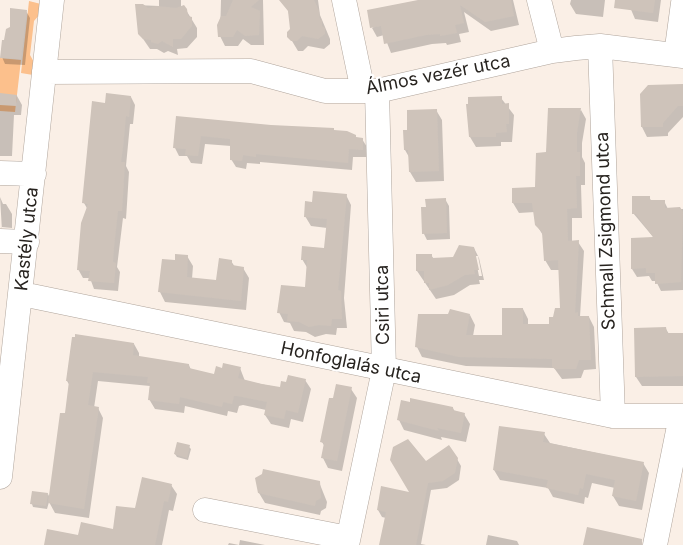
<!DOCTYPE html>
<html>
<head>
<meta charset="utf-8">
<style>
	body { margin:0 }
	canvas { display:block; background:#faefe6 }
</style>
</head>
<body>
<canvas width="683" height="545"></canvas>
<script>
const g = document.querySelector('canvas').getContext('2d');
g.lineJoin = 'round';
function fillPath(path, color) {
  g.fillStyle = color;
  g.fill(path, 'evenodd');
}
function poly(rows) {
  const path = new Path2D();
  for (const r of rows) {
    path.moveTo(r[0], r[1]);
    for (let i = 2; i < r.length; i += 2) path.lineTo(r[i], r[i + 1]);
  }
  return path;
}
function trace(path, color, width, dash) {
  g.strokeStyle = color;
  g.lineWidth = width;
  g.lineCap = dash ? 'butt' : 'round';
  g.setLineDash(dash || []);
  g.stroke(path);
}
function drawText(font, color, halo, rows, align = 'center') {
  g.font = font + ' Inter,sans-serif';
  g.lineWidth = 4.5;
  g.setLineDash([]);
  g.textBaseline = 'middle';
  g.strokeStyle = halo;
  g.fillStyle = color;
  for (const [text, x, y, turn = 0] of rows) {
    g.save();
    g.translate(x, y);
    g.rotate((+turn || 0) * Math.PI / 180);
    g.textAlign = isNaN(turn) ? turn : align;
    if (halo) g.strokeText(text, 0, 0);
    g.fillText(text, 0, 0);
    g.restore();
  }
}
const green = poly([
	[29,1,41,4,40,14,34,21,30,55,35,64,33,75,21,73],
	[0,58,21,60,15,112,0,111]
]);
const shadow = poly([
	[159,0,181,0,181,6,186,10,197,28,197,37,187,48,177,49,178,55,168,51,164,53,157,49,150,49,139,33,136,5,159,6],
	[221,0,263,0,264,45,251,45,243,39,238,46,225,46,220,36],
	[286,0,318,0,320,15,330,39,330,44,324,49,308,46,303,51,298,51,289,36,292,29],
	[419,0,513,0,519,25,491,31,464,12,469,32,459,34,461,42,447,45,446,43,432,44,391,53,384,35,377,37,372,28],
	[571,0,605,0,603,17,576,14,570,4],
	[627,0,661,0,658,22,635,19],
	[26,11,30,18,25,65,5,64,2,57,11,27],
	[683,86,683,117,668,133,668,136,647,137,642,127],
	[0,95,17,96,22,105,21,115,14,115,12,156,0,156],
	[131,97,135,105,133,124,130,124,126,166,129,172,127,204,126,219,123,218,117,267,120,272,118,291,94,289,90,278,83,278,78,269,88,210,84,203,106,105],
	[501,98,514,115,512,142,501,142,501,146,476,147,470,137],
	[436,110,442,120,444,181,416,182,410,172,409,157,405,150,409,132],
	[581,110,586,119,582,143,582,157,585,163,585,185,581,185,582,218,572,218,572,242,578,242,584,251,580,317,589,317,594,327,596,369,584,370,581,378,562,379,554,368,466,366,422,357,417,347,470,315,475,325,473,336,503,336,523,309,528,319,528,325,550,325,561,309,560,270,551,270,545,260,544,237,536,224,535,212,519,213,513,203,513,189,536,188,547,153],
	[178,117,335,132,362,139,367,147,367,157,353,157,352,170,260,162,260,164,247,163,246,169,236,167,231,159,231,146,205,144,202,164,191,163,187,156,179,156,175,148],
	[346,195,351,205,344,298,347,328,337,328,336,335,326,334,315,337,306,332,294,331,290,323,284,322,279,312,306,289,308,269,302,259,325,249,327,228,311,226,305,216,313,203],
	[0,197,3,204,6,204,12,214,12,228,2,227,2,231],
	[649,197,652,202,664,201,668,209,683,209,683,290,661,291,656,281,652,281,649,276,637,277,632,269,654,238,633,213],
	[445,199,449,206,450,239,427,240,424,234,422,208,427,208],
	[474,248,479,258,484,280,479,280,480,284,470,285,454,295,436,299,417,271,417,256,431,255,434,259,453,258],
	[475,256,478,256,482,276,479,276],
	[187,256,193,266,192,279,217,281,231,261,235,267,243,268,249,278,246,310,165,302,160,292,176,261],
	[666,329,669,334,683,334,683,386,642,386,636,377],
	[134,344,139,353,139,357,189,365,191,370,215,375,223,369,240,368,245,381,281,388,305,380,311,389,303,422,291,419,289,428,271,424,265,415,266,410,243,405,239,406,237,413,228,411,227,416,185,406,184,413,155,409,149,399,150,386,98,381,94,408,98,408,103,418,89,518,55,513,49,502,47,509,33,507,32,504,48,494,50,498,66,414,70,386,67,381],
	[351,389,357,398,342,471,328,468,323,458,325,447,322,442,334,400],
	[453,408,455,412,464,414,470,424,466,442,441,437,442,440,404,430,399,420],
	[544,434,550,443,643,463,649,473,642,510,619,506,613,496,615,488,592,483,588,498,585,497,584,504,553,497,548,488,500,480,494,470],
	[189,447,191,449,188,460,177,457,175,454],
	[457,459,461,466,459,480,447,488,431,490,421,544,426,545,380,545,386,518,382,517,378,510,411,493,426,463],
	[319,482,327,502,326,508,321,511,320,515,265,503,259,493],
	[171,485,177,494,173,511,169,510,162,545,45,545,114,530,136,510],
	[488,535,517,541,519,545,486,545],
	[240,540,265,545,228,545,229,543,239,545]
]);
const building = poly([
	[233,0,259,0,251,7,260,11,259,35,245,36,237,30,233,37,218,37,217,25,221,16,226,16],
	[279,0,314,0,319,11,320,20,322,20,322,26,325,28,325,34,318,39,302,36,297,41,291,41,287,37,287,32,290,29,288,11],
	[418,0,511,0,514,16,485,22,460,5,464,23,455,25,457,33,440,36,440,34,426,35,384,44,381,26,370,28,367,10],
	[615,0,655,0,653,13,614,8],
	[135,4,143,4,148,8,156,6,176,8,184,5,187,9,188,16,192,17,192,26,181,39,173,39,173,47,162,41,158,44,151,42,151,40,143,39,138,34],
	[10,8,27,10,21,59,0,58,2,40,4,40,6,29,10,27],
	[683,84,683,106,678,106,663,123,663,127,641,127,640,94,648,85],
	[0,93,17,95,16,106,0,105],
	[106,93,131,96,129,117,126,116,123,147,121,162,125,162,123,195,122,211,118,211,114,247,113,262,116,263,114,283,88,281,90,271,77,270,81,223,88,204,82,203,92,101,105,103],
	[502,96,502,104,509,103,509,124,506,124,507,132,496,133,496,137,469,137,466,104,468,104,468,97],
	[548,108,581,108,577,133,577,152,580,152,580,176,576,176,577,208,567,209,568,241,579,240,575,313,578,312,578,316,589,316,591,360,579,360,576,369,555,369,552,367,552,359,459,357,415,347,418,314,448,314,450,309,470,314,466,335,502,335,502,308,523,308,523,324,549,324,549,317,553,317,555,308,560,308,558,260,544,261,542,232,535,225,532,203,512,203,512,188,535,187,536,153,546,152],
	[437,109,439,171,409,172,408,150,404,150,403,130,407,130,407,110],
	[176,116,271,125,334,128,334,130,347,131,356,135,356,137,363,138,363,150,349,149,348,163,256,154,256,157,243,155,242,161,230,160,230,139,201,136,198,156,185,155,186,149,173,148],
	[313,191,347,194,338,290,341,291,342,319,332,319,331,326,319,325,309,327,299,322,287,321,288,314,277,313,281,285,305,287,307,260,301,260,302,246,324,248,327,219,304,217,305,201,312,202],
	[632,196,650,196,650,200,665,200,665,208,680,207,683,212,681,282,655,284,655,273,646,273,646,268,631,269,631,238,653,237,636,214,632,214],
	[446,198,447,233,422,234,421,207,426,207,425,199],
	[459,245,474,247,479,270,474,270,475,274,465,275,448,285,429,290,429,283,424,283,424,271,416,271,416,254,432,254,432,258,453,257],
	[175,254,188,255,187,277,216,280,219,258,232,260,232,265,244,267,241,301,158,292,162,259,175,260],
	[666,327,667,333,683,333,683,376,635,377,634,328],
	[75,334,134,343,133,355,189,364,189,368,214,374,216,366,222,368,223,363,241,367,238,378,262,384,280,387,281,381,286,382,288,375,306,379,298,413,286,410,284,419,264,415,267,402,237,396,234,396,232,404,223,402,222,407,180,397,179,404,148,400,150,383,147,383,148,377,93,372,88,405,99,407,84,509,48,503,60,413,65,413,69,381,66,381,72,337,75,337],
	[336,384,352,387,337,461,321,458,324,443,320,442,329,398,333,398],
	[410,398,453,407,453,410,465,413,461,433,437,428,439,431,397,420,401,400,410,402],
	[499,426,545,432,543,442,644,462,636,501,612,496,615,480,586,474,583,489,580,488,578,495,546,488,548,480,493,470],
	[408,439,426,461,449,445,458,458,455,473,443,481,428,483,416,545,379,545,386,512,377,510,381,486,409,492,390,460,393,447],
	[177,442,190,445,187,458,174,454],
	[263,469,320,481,321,498,316,501,315,506,258,493,255,478,262,474],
	[142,477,172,484,168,502,164,501,155,545,44,545,47,529,78,535,81,522,113,529,116,506,135,508],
	[32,491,48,493,46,506,30,504],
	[587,527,642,539,642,545,583,545]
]);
const minor = poly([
	[344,0,363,91],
	[539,0,552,51],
	[600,46,613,416],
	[676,55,683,3],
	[44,72,251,71,325,91,377,91,552,51,576,48,600,46,683,56],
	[0,173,34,174],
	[0,241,27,242],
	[22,294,613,416,683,416],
	[0,477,52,0],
	[205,510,348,538],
	[347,545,384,370,377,91],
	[655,545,681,416]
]);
const streetNames = [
	["Álmos vezér utca",438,75,-11],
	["Schmall Zsigmond utca",606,231,-92],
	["Kastély utca",27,239,-84],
	["Csiri utca",383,305,-91],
	["Honfoglalás utca",351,363,12]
];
fillPath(green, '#fcc08c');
fillPath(shadow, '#0003');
fillPath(building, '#cec3ba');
trace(minor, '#b0a59c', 25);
trace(minor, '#fff', 24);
drawText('18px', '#27231f', '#fff', streetNames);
</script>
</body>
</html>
